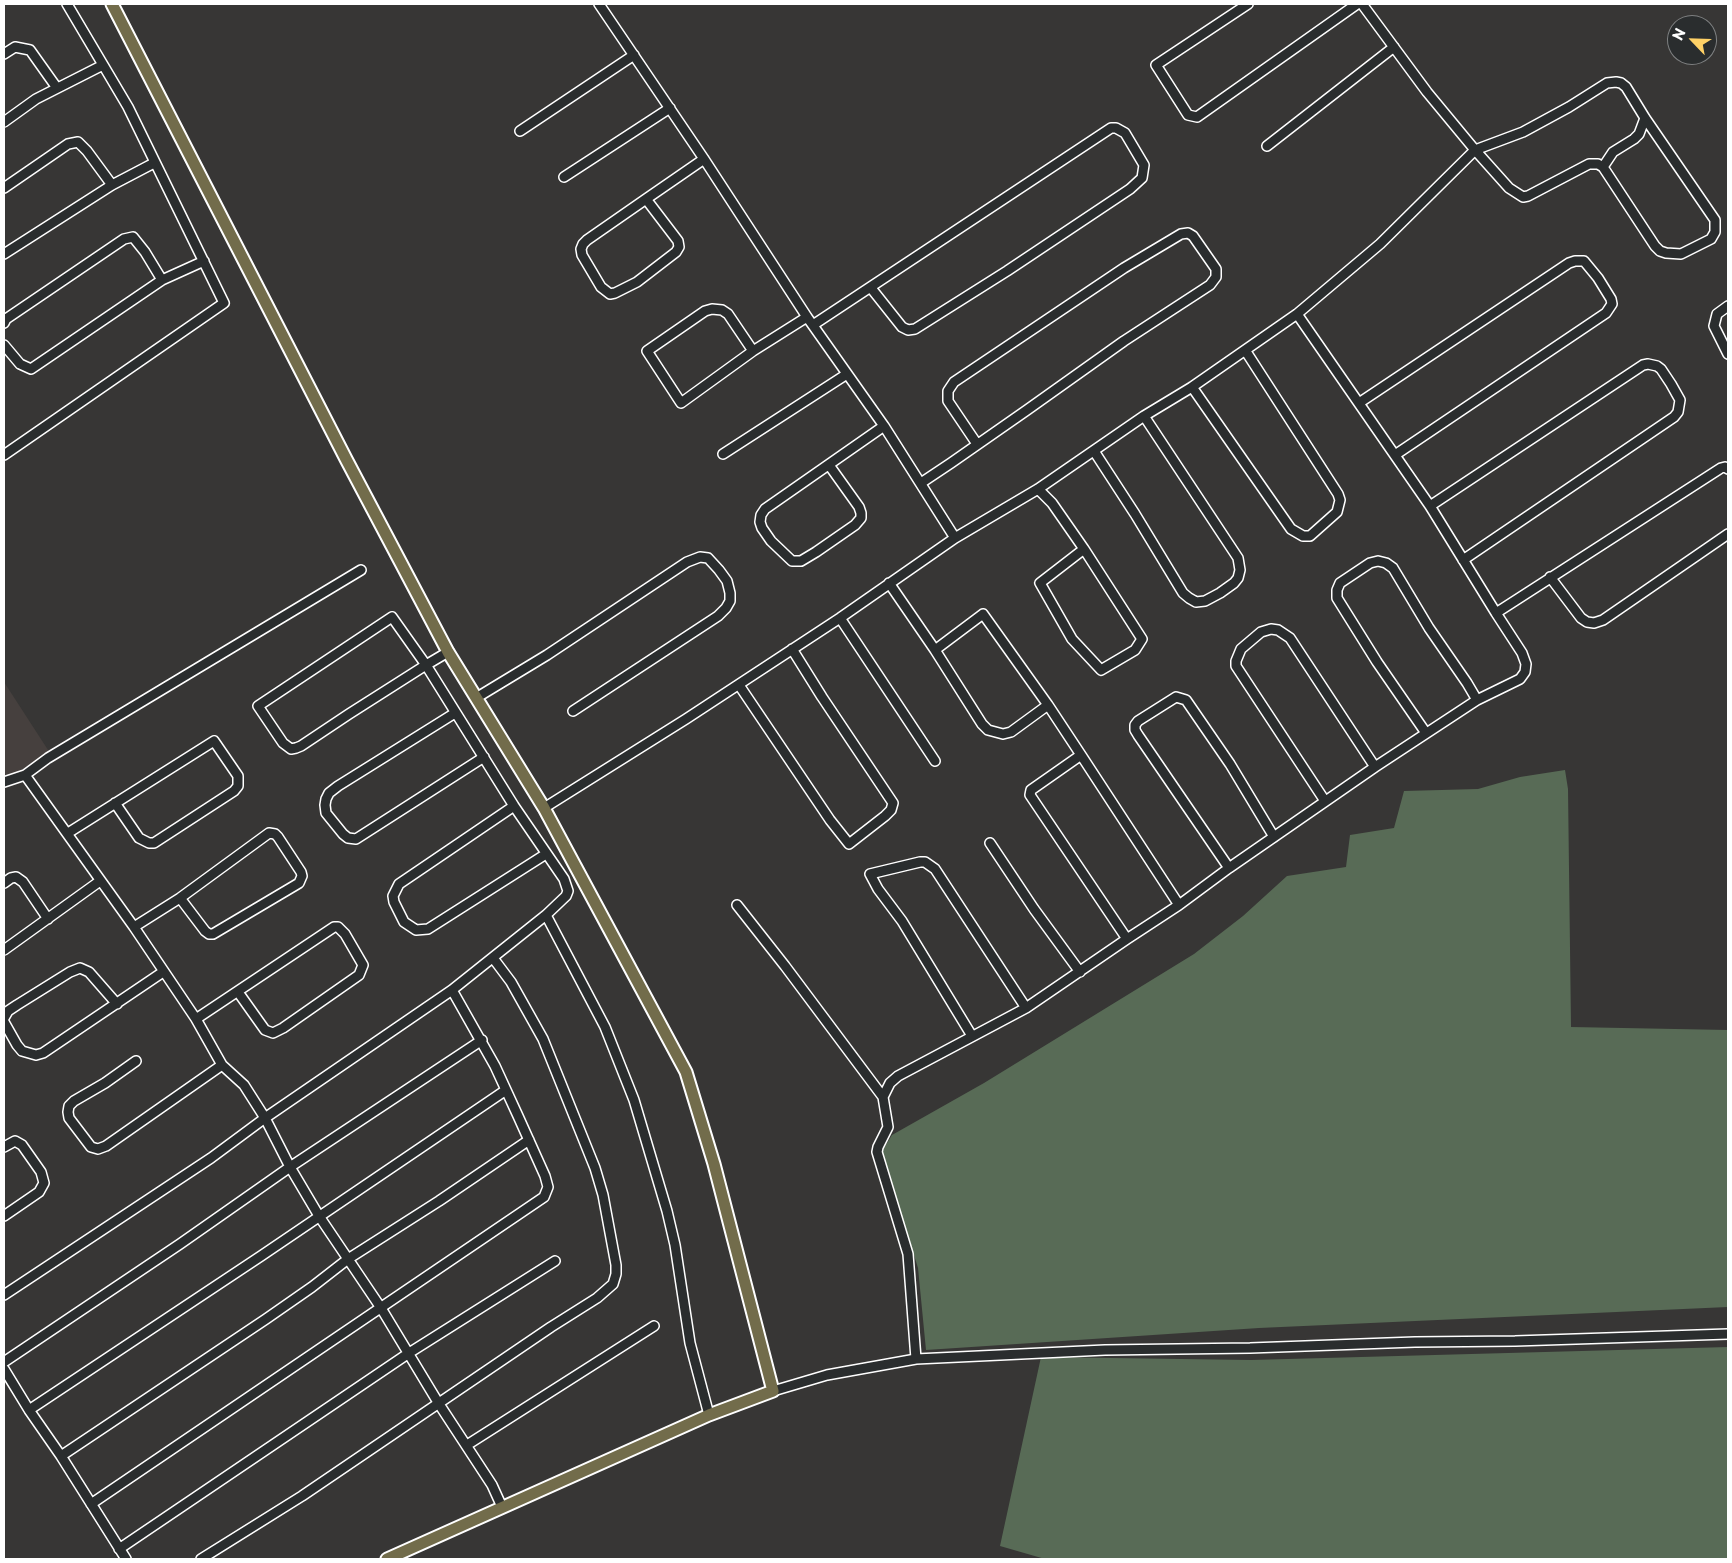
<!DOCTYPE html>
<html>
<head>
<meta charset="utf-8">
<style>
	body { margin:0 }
	#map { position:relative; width:1732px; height:1563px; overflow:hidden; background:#373635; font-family:"Playpen Sans",sans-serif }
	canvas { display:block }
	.frame { position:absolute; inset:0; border:5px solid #fff; pointer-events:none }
	.north { position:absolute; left:1667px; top:15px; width:50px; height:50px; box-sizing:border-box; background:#2a2d2e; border:1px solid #7f8182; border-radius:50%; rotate:294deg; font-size:14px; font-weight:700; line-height:20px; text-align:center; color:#fff }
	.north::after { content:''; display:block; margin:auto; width:18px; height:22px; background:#ffd166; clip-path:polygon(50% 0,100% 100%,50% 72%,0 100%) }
</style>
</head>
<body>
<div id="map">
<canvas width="1732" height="1563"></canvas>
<div class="frame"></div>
<div class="north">N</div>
</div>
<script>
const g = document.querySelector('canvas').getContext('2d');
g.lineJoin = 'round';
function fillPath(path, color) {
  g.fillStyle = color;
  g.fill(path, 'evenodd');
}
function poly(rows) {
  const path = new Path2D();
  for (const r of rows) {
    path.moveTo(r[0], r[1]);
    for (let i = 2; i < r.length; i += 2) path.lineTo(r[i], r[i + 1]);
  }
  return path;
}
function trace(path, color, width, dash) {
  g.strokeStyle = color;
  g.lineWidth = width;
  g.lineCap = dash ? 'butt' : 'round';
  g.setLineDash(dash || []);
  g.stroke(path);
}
const built = poly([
	[4,682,50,753,4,780]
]);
const green = poly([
	[1565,770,1568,789,1571,1027,1728,1030,1728,1307,1259,1328,926,1350,918,1268,882,1151,892,1135,984,1083,1194,954,1243,916,1287,876,1346,867,1350,835,1394,828,1404,791,1478,789,1520,777],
	[1728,1347,1728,1559,1045,1559,1000,1546,1041,1357,1251,1360]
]);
const minor = poly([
	[599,4,704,159,807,317,884,426,955,538],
	[1248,4,1156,65,1188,115,1197,117,1357,4],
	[4,54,15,47,30,50,57,88],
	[4,122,36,99,103,65],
	[520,131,634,55],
	[1267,146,1394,47],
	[1603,167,1598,164,1589,164,1528,196,1523,197,1509,188,1475,150,1523,132,1569,107,1607,83,1616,82,1621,83,1626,87,1645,118,1715,220,1715,232,1711,239,1681,254,1666,253,1660,251,1655,246,1603,167,1613,152,1634,139,1639,134,1645,118],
	[564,177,670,108],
	[4,188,68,144,78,142,87,151,112,185],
	[646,199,678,241,679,247,676,252,637,282,615,293,610,294,601,287,582,255,581,249,583,244,587,240,646,199,704,159],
	[4,254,112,185,154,163],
	[1728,306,1717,314,1714,326,1728,354],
	[4,323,6,319,124,239,133,237,145,252,162,280],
	[813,325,1111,128,1116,128,1125,133,1144,165,1142,178,1130,189,1007,271,915,329,908,330,902,327,871,288],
	[4,345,20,364,31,369,162,280,204,261],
	[753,351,728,314,722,310,712,309,705,311,647,351,681,403,753,351,807,317],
	[1192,387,1291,529,1303,536,1310,536,1337,512,1340,500,1338,494,1245,350],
	[1359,403,1569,263,1575,261,1584,261,1598,278,1611,299,1612,304,1606,313,1395,455],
	[1094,451,1135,514,1183,593,1189,598,1196,602,1205,601,1220,593,1234,583,1238,578,1240,570,1238,558,1144,416],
	[723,454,847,374],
	[4,455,224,303,128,107,67,4],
	[829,465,859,507,861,513,861,518,855,525,816,552,801,561,792,561,771,541,762,528,760,522,761,515,765,509,884,426],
	[921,483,951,463,1027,410,1124,341,1210,285,1216,277,1216,269,1193,236,1188,233,1181,234,1124,268,954,382,948,391,948,401,977,444],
	[1038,489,1052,503,1084,549,1142,639,1135,650,1101,670,1072,639,1040,583,1084,549],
	[1430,506,1643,365,1648,364,1657,366,1661,369,1671,384,1680,400,1678,412,1674,417,1463,560],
	[1550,577,1581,618,1587,622,1594,623,1603,620,1728,534],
	[889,583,935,650,982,724,988,730,1003,734,1011,732,1048,705,983,614,935,650],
	[1496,613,1721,468,1725,467,1728,469],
	[840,618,935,761],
	[739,685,830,820,849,844,885,816,891,810,893,803,822,697,792,649],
	[476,698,547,655,687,562,700,557,708,558,719,570,727,581,730,593,730,601,726,608,718,616,573,711],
	[1048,705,1081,755],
	[455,713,338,786,329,793,326,799,325,805,326,813,343,834,348,838,356,839,484,757],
	[1426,733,1377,662,1337,598,1337,590,1340,583,1370,563,1378,561,1386,563,1393,568,1429,628,1467,683,1477,700],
	[25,775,134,927,196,1019,222,1065,244,1085,265,1118,290,1167,319,1216,381,1308,439,1404,492,1485,502,1507],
	[4,782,25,775,48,758,361,570],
	[1325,801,1236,666,1236,661,1241,649,1261,632,1271,629,1278,630,1290,638,1375,767],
	[514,806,399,884,393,896,394,902,404,922,416,930,428,929,546,854],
	[544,808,686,719,840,618,955,538,1038,489,1144,416,1192,387,1297,314,1380,244,1475,150,1427,92,1362,4],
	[68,833,214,741,238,776,238,786,234,791,154,843,149,843,139,838,115,803],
	[990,843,1034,909,1080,972],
	[1229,868,1138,735,1135,730,1135,725,1138,721,1176,697,1186,700,1230,764,1274,837],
	[4,883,11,878,16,877,23,882,48,919],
	[737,905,785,966,883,1097],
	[546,915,605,1027,634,1100,667,1211,675,1245,690,1343,709,1415],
	[134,927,180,898,269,833,275,834,278,837,301,872,302,876,299,883,294,886,213,934,209,934,205,931,180,898],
	[1127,939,1030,795,1031,790,1081,755,1179,905],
	[4,950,100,881],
	[4,1018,8,1011,17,1005,70,972,80,968,89,972,117,1004],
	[196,1019,334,927,338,927,345,934,363,965,359,975,283,1028,273,1033,265,1030,238,992],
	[4,1022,17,1045,22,1051,36,1055,43,1053,163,972],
	[972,1036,902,921,878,889,870,874,920,862,925,862,935,869,1026,1008],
	[136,1061,105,1083,74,1101,69,1106,68,1112,69,1118,91,1147,98,1149,106,1146,222,1065],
	[4,1147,15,1141,22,1145,41,1172,44,1183,39,1192,4,1216],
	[4,1295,211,1158,265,1118,452,990,546,915,566,896,568,891,564,879,514,806,426,665,392,617,258,706,283,743,291,749,296,748,301,746,349,714,426,665,448,652],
	[916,1359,908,1254,877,1152,878,1147,888,1127,883,1097,890,1083,898,1076,1026,1008,1127,939,1179,905,1229,868,1375,767,1477,700,1520,679,1525,672,1526,664,1522,653,1496,613,1430,506,1297,314],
	[4,1362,180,1244,290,1167,482,1040],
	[4,1369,29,1410,61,1456,126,1559],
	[773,1391,827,1375,916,1359,1105,1350,1250,1348,1415,1342,1515,1341,1728,1334],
	[29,1410,261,1256,506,1090],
	[467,1445,654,1326],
	[61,1456,266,1319,312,1287,348,1259,439,1201,529,1140],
	[91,1504,544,1197,548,1187,545,1176,518,1116,495,1066,452,990],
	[119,1549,409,1353,555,1261],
	[201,1559,302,1496,551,1327,597,1298,613,1284,616,1274,616,1265,603,1195,595,1168,543,1039,511,982,493,958]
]);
const major = poly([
	[112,4,346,459,448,652,544,808,686,1072,714,1164,773,1391,709,1415,387,1559]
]);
fillPath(built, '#46403e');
fillPath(green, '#586b56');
trace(minor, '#fff', 12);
trace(major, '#fff', 15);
trace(minor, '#2a2d2e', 9);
trace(major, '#726c4b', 11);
</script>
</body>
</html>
